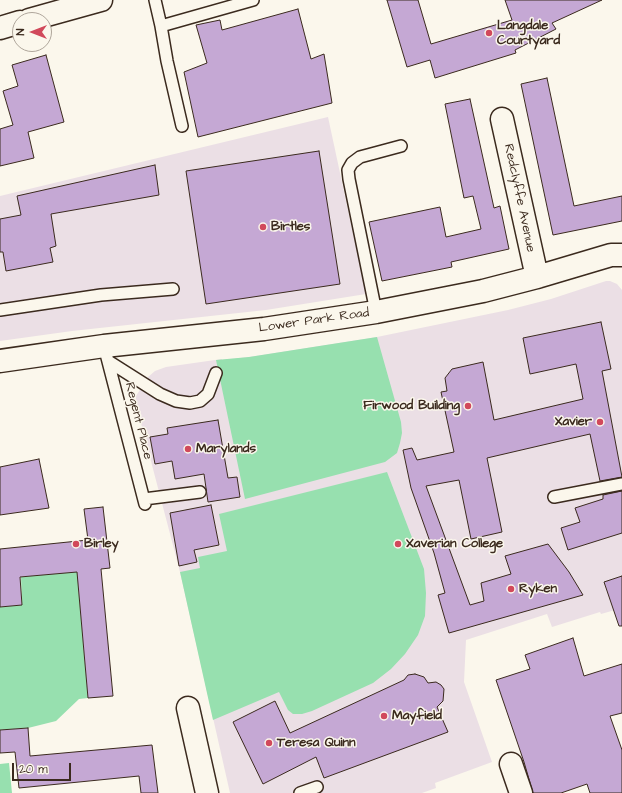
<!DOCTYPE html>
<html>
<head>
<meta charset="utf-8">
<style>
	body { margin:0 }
	#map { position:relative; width:622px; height:793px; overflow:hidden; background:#fbf7ec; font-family:"Architects Daughter",sans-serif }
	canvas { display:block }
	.north { position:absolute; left:12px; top:12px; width:40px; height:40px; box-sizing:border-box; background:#fbf7ec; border:1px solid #aea59a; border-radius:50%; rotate:270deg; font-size:11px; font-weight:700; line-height:16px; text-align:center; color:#3b2a1e }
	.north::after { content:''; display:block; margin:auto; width:14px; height:18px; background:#d1495b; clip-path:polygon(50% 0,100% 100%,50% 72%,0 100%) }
	.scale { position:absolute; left:12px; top:763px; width:59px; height:18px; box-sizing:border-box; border:2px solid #3b2a1e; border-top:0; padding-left:5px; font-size:12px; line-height:14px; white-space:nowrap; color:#3b2a1e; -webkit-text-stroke:3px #fbf7ec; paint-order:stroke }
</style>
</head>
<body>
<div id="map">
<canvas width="622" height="793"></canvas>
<div class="north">N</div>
<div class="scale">20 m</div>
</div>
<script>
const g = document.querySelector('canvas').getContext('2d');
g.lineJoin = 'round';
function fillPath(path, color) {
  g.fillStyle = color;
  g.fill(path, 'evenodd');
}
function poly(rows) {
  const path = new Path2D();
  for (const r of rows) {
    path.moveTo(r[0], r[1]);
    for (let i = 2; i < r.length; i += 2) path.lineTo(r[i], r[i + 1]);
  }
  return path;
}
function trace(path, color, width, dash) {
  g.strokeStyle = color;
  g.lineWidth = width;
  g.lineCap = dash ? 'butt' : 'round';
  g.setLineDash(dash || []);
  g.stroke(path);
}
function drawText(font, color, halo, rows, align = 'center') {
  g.font = font + ' "Architects Daughter",sans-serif';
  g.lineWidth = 3;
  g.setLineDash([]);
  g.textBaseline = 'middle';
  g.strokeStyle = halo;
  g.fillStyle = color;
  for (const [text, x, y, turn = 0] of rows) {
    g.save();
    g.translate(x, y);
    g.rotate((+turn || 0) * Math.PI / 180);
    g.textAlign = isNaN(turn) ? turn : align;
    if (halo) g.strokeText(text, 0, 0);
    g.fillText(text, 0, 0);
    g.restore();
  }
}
const built = poly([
	[328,117,366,294,266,310,72,331,0,341,0,196],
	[606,281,610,281,617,284,622,290,622,608,601,614,600,612,552,627,547,614,466,640,464,682,492,762,435,783,436,788,422,793,230,793,180,572,136,404,136,396,148,377,155,371,166,367,222,359,222,360,249,357,377,337,508,310,551,299]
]);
const green = poly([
	[377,337,401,422,402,433,400,443,397,453,385,462,245,499,216,360,249,357],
	[387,472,424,569,426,593,425,616,418,635,405,654,391,669,373,683,312,711,302,714,293,714,288,710,279,692,213,720,180,572,200,568,198,557,227,551,219,514],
	[82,571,78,584,88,698,79,699,56,721,28,728,0,730,0,607,22,605,21,577],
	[9,763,12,793,0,793,0,764]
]);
const building = poly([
	[387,0,418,0,431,44,512,20,505,0,602,0,552,23,556,29,515,50,516,53,435,78,430,60,407,67,387,0],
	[298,9,311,59,324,54,332,103,198,137,184,72,207,63,196,25,220,20,222,30,298,9],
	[46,55,64,122,28,132,34,158,0,166,0,129,13,125,3,91,18,86,12,65,46,55],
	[547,78,574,206,622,196,622,221,553,235,521,84,547,78],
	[470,99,494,208,500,206,509,249,451,262,452,267,382,281,369,222,440,207,446,237,481,229,473,196,464,198,445,104,470,99],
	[319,151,340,284,206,304,186,171,319,151],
	[155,165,159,195,51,214,56,246,50,248,53,262,6,271,3,252,0,252,0,219,21,215,17,196,155,165],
	[601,322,611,369,602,371,622,477,600,481,590,434,487,458,502,532,471,539,459,480,426,486,470,605,484,601,481,583,511,574,505,556,548,544,569,572,583,595,449,633,438,595,445,593,434,553,411,488,403,450,412,448,417,460,454,452,441,392,447,391,445,378,452,369,483,362,494,420,583,399,576,364,530,374,523,338,601,322],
	[218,420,228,478,237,477,240,497,208,502,204,474,175,479,172,461,155,464,150,437,168,434,167,428,218,420],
	[39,459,49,508,0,515,0,467,39,459],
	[622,491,622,533,568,550,561,528,580,522,575,508,603,499,603,495,622,491],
	[211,505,219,545,194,550,197,562,179,566,170,513,211,505],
	[103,507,110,568,101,569,113,696,88,698,77,572,20,577,22,605,0,607,0,549,88,540,84,509,103,507],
	[622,576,622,626,619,626,604,582,622,576],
	[573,638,584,676,622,664,622,713,610,716,622,750,622,793,590,793,587,784,561,793,533,793,524,762,496,680,530,669,525,655,573,638],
	[415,674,424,677,428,683,436,682,441,685,444,689,443,701,437,707,448,732,324,778,316,757,263,784,233,722,275,701,290,733,404,680,408,675,415,674],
	[28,728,30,756,152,745,158,793,141,793,139,776,19,788,15,752,0,753,0,730,28,728]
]);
const lane = poly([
	[155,0,161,26,167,61,182,126],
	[161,26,253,0],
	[0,310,101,295,173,289],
	[376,312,349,179,348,170,352,163,360,157,401,146],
	[104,346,145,504],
	[108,361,160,394,176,401,190,403,200,401,208,394,216,373],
	[554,497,622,484],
	[144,499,200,492],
	[300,793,317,787]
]);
const street = poly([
	[29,20,101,0],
	[0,28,20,22],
	[502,119,537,277],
	[0,361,104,346,264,329,376,312,483,291,537,277,611,255,622,255],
	[188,708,207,793],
	[511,764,521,793]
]);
const markers = [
	[489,33,4,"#d1495b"],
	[263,227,4,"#d1495b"],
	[468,406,4,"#d1495b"],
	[600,422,4,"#d1495b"],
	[188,449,4,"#d1495b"],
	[76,544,4,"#d1495b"],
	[398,544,4,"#d1495b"],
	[511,589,4,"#d1495b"],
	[384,716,4,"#d1495b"],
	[269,743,4,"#d1495b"]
];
const poiNames = [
	["Langdale",497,26],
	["Courtyard",497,41],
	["Birtles",271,227],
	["Firwood Building",460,406,"right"],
	["Xavier",592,422,"right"],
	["Marylands",196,449],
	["Birley",84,544],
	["Xaverian College",406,544],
	["Ryken",519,589],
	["Mayfield",392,716],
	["Teresa Quinn",277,743]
];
const streetNames = [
	["Redclyffe Avenue",519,198,78],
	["Lower Park Road",314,321,-8],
	["Regent Place",138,421,76]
];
fillPath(built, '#ebdfe5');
fillPath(green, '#97e0af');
fillPath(building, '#c5a8d4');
trace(building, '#3b2a1e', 1);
trace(lane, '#3b2a1e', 14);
trace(street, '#3b2a1e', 25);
trace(lane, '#fbf7ec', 11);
trace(street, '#fbf7ec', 22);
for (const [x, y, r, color] of markers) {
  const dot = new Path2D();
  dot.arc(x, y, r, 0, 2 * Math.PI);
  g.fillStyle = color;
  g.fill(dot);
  trace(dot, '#fbf7ec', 1.5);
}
drawText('bold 13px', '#3b2a1e', '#fbf7ec', poiNames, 'left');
drawText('13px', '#3b2a1e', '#fbf7ec', streetNames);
</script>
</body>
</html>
